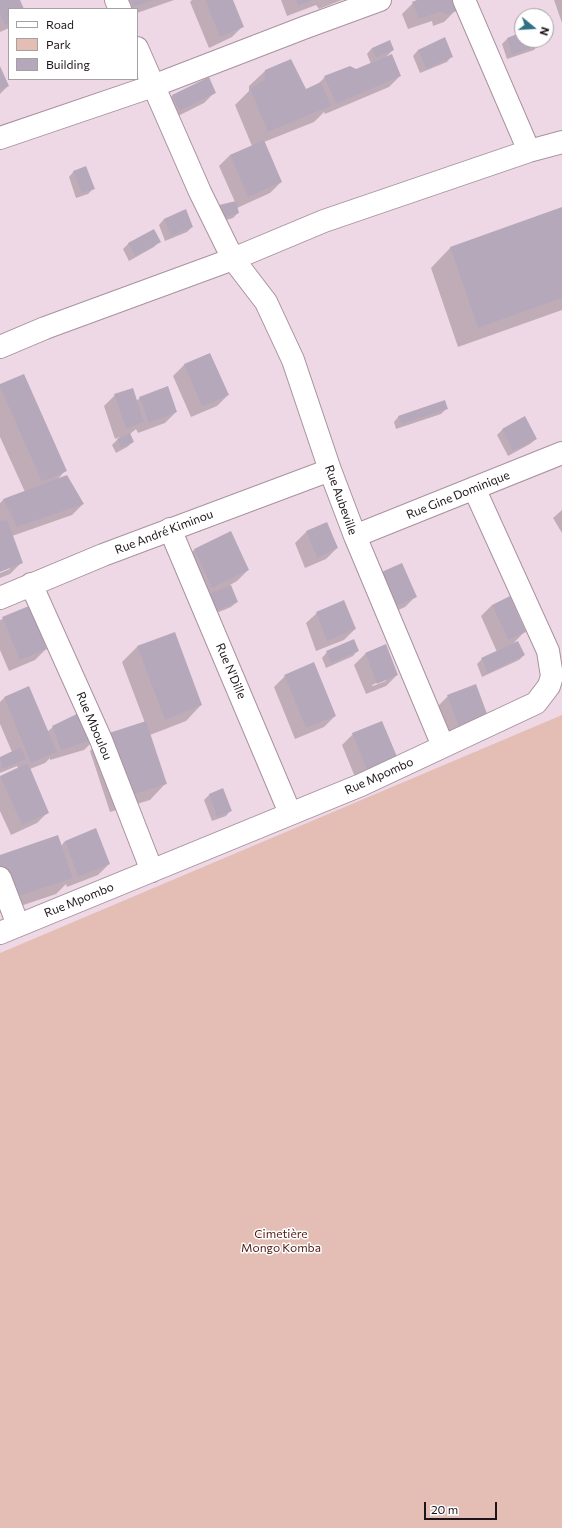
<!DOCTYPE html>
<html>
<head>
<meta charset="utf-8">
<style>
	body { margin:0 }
	#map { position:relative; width:562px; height:1528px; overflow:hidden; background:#efd8e5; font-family:Commissioner,sans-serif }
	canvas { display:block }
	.legend { position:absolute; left:8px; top:8px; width:130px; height:72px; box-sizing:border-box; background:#fff; border:1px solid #a5a1a3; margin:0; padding:5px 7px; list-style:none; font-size:12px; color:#1d151a }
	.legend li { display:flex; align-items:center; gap:8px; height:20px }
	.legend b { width:20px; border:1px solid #a5a1a3 }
	.north { position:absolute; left:514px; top:8px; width:40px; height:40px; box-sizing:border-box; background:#fff; border:1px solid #a5a1a3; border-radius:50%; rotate:108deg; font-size:11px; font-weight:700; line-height:16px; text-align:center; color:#1d151a }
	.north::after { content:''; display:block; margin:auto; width:14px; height:18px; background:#2f7083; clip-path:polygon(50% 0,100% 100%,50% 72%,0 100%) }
	.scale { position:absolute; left:424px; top:1502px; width:73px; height:18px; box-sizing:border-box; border:2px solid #1d151a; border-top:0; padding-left:5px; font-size:12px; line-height:14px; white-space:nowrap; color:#1d151a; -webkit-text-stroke:3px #fff; paint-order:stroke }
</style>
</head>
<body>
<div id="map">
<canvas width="562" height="1528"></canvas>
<ul class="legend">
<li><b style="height:5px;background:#fff"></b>Road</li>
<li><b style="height:11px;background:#e4beb5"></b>Park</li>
<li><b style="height:11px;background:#b6a8bb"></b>Building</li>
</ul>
<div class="north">N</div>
<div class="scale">20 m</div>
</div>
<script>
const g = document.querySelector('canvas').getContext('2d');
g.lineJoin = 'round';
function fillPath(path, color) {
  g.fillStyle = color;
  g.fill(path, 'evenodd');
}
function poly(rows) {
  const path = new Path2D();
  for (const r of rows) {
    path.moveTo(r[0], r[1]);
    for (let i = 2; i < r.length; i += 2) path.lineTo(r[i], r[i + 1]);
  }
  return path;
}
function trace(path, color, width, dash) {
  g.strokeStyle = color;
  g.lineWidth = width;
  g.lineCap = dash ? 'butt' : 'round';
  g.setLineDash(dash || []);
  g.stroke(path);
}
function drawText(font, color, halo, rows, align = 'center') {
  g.font = font + ' Commissioner,sans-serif';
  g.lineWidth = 3;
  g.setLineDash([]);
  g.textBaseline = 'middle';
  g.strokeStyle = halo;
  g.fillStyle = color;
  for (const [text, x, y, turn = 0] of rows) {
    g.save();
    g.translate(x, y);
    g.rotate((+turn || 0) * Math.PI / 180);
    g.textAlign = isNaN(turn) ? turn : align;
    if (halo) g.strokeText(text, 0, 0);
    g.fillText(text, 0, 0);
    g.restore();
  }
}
const green = poly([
	[562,715,562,1528,0,1528,0,953]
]);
const shadow = poly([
	[0,0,19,0,22,9,9,9,9,28,0,32],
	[117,0,174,0,137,13,137,9,119,9],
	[192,0,232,0,243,26,232,37,209,48,190,2],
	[281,0,342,0,319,9,316,5,287,16],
	[419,0,451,0,455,11,444,22,433,26,432,21,408,29,402,14,413,3],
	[554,0,562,0,562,23],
	[522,33,522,40,538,40,539,44,534,50,507,59,502,44,507,39],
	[445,39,452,56,447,62,420,73,413,56,418,50],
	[372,48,393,50,385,58,400,76,389,87,325,114,324,112,314,122,264,142,281,182,270,193,237,208,238,213,233,218,217,223,214,212,220,206,235,202,219,166,230,155,252,146,235,105,249,91,249,86,265,71,306,90,317,85,325,77,356,71,371,64,367,54],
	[0,68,8,86,0,94],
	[215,92,204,103,168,121,161,106,172,96],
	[74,171,94,188,88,194,76,198,69,177],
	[562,208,562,310,458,347,431,268,450,248],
	[185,210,192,227,187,232,165,241,159,225,164,219],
	[159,242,154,247,129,261,123,249,128,244],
	[210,354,228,395,217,406,191,417,173,376,184,365],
	[0,385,65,471,56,481,83,504,72,515,12,536,21,563,10,574,0,578,0,573,10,569,10,567,0,571,0,503,3,500,25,492,0,437],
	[115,395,136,401,140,398,176,412,165,423,138,433,136,429,130,434,133,442,127,447,116,453,112,445,120,437,115,439,104,406],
	[447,408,441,414,396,429,394,422,399,416],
	[524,418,536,439,530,444,508,456,497,435,502,430],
	[562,510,562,533,553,518],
	[327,523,337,548,326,559,305,568,295,543,306,532],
	[230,532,248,570,237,581,230,585,237,602,231,607,207,617,183,561,194,550],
	[402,564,416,596,405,607,381,618],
	[492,605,525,631,512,645,524,655,519,660,482,677,477,664,482,659,497,652,481,616],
	[29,607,46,649,35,660,9,671,0,650,0,620],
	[317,613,355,629,344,640,316,651,306,623],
	[138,646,201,705,186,721,150,735,165,784,150,800,110,812,90,751,106,735,145,723,122,662],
	[358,650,353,656,326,668,322,658,327,652],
	[365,654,397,675,386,686,366,694,354,665],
	[386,679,386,681,373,686,372,685],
	[285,676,335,716,324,727,295,739,274,687],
	[448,696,489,722,450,744,437,707],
	[4,698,47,732,53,727,95,739,84,750,50,760,50,758,45,763,30,769,48,812,37,823,11,835,0,811,0,777,18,769,17,766,0,773,0,758,12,752,0,724,0,702],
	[353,734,397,759,357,782,342,745],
	[222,789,231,810,226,816,212,821,204,800,209,795],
	[65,841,109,864,98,875,67,887,66,884,56,894,0,913,0,856,61,846]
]);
const building = poly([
	[0,0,20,0,24,9,9,9,9,23,5,25,0,13],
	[131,0,154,0,133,7],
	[205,0,233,0,244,27,220,37],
	[296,0,313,0,298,6],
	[417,0,452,0,457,11,444,15,443,11,419,19,412,2],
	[522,32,522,40,539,40,540,45,512,55,507,38],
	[445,37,453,57,426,69,418,50],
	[390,40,394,50,376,58,372,48],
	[392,54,401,76,336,104,324,76,350,66,356,69],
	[291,59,306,89,321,82,331,106,268,132,250,89,264,80,265,70],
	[0,66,9,86,0,90],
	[209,77,216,93,179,111,172,95],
	[264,140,282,182,248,197,230,155],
	[86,166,95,189,82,193,73,171],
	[236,201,239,213,223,218,219,205],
	[562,207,562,298,478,328,450,247],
	[186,209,193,227,171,236,164,219],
	[154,229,161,242,135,256,128,243],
	[210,353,229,395,202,407,184,364],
	[24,374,67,471,42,482,0,387,0,384],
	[168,386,177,412,149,423,139,397],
	[133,388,144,422,126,429,114,394],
	[445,400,448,409,402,424,398,416],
	[525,416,537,439,513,451,502,429],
	[130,433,134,442,121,448,117,439],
	[67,475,84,504,17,527,3,499],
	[7,519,23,563,0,572,0,521],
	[327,522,338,548,317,558,306,531],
	[231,531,249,570,212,588,194,549],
	[402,563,417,597,392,608,377,574],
	[231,585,238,602,213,612,206,595],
	[510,596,526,632,508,640,492,605],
	[344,600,356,629,327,641,316,612],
	[29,606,47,649,20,660,2,617],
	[175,632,202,705,165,720,137,646],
	[354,639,359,651,331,663,326,651],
	[518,641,525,655,488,673,481,658],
	[386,644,398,675,377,684,365,653],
	[314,662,336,716,306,728,284,675],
	[476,684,490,722,461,733,447,695],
	[29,686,57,752,31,763,4,697],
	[85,710,96,739,61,750,52,726],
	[146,721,167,784,126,797,106,734],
	[382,721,398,759,368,772,352,733],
	[21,747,26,759,3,769,0,757],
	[28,763,49,813,22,825,0,776],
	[223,788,232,811,217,817,209,794],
	[96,828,110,864,78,877,65,841],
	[58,835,73,878,10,899,0,868,0,855]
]);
const minor = poly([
	[116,0,120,9],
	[464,0,529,151],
	[137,48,200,192,233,259,266,302,293,360,330,470,355,536,443,746],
	[0,138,153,86,306,27,380,0],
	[0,347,45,328,233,259,324,221,529,151,562,142],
	[170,529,290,813],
	[355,536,562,453],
	[31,584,101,740,152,871],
	[0,598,103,555,330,470],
	[0,878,18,925],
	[0,933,361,785,536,703,549,686,552,676,548,651,474,488]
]);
const streetNames = [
	["Rue Gine Dominique",458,495,-22],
	["Rue Aubeville",341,500,70],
	["Rue André Kiminou",164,532,-21],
	["Rue N'Dille",231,671,67],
	["Rue Mboulou",94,726,67],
	["Rue Mpombo",379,776,-24],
	["Rue Mpombo",79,900,-22]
];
const parkNames = [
	["Cimetière",281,1234],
	["Mongo Komba",281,1248]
];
fillPath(green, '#e4beb5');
fillPath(shadow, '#0003');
fillPath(building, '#b6a8bb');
trace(minor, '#a8929e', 24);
trace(minor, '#fff', 22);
drawText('12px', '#1d151a', '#fff', streetNames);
drawText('12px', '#4e1910', '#fff', parkNames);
</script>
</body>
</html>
